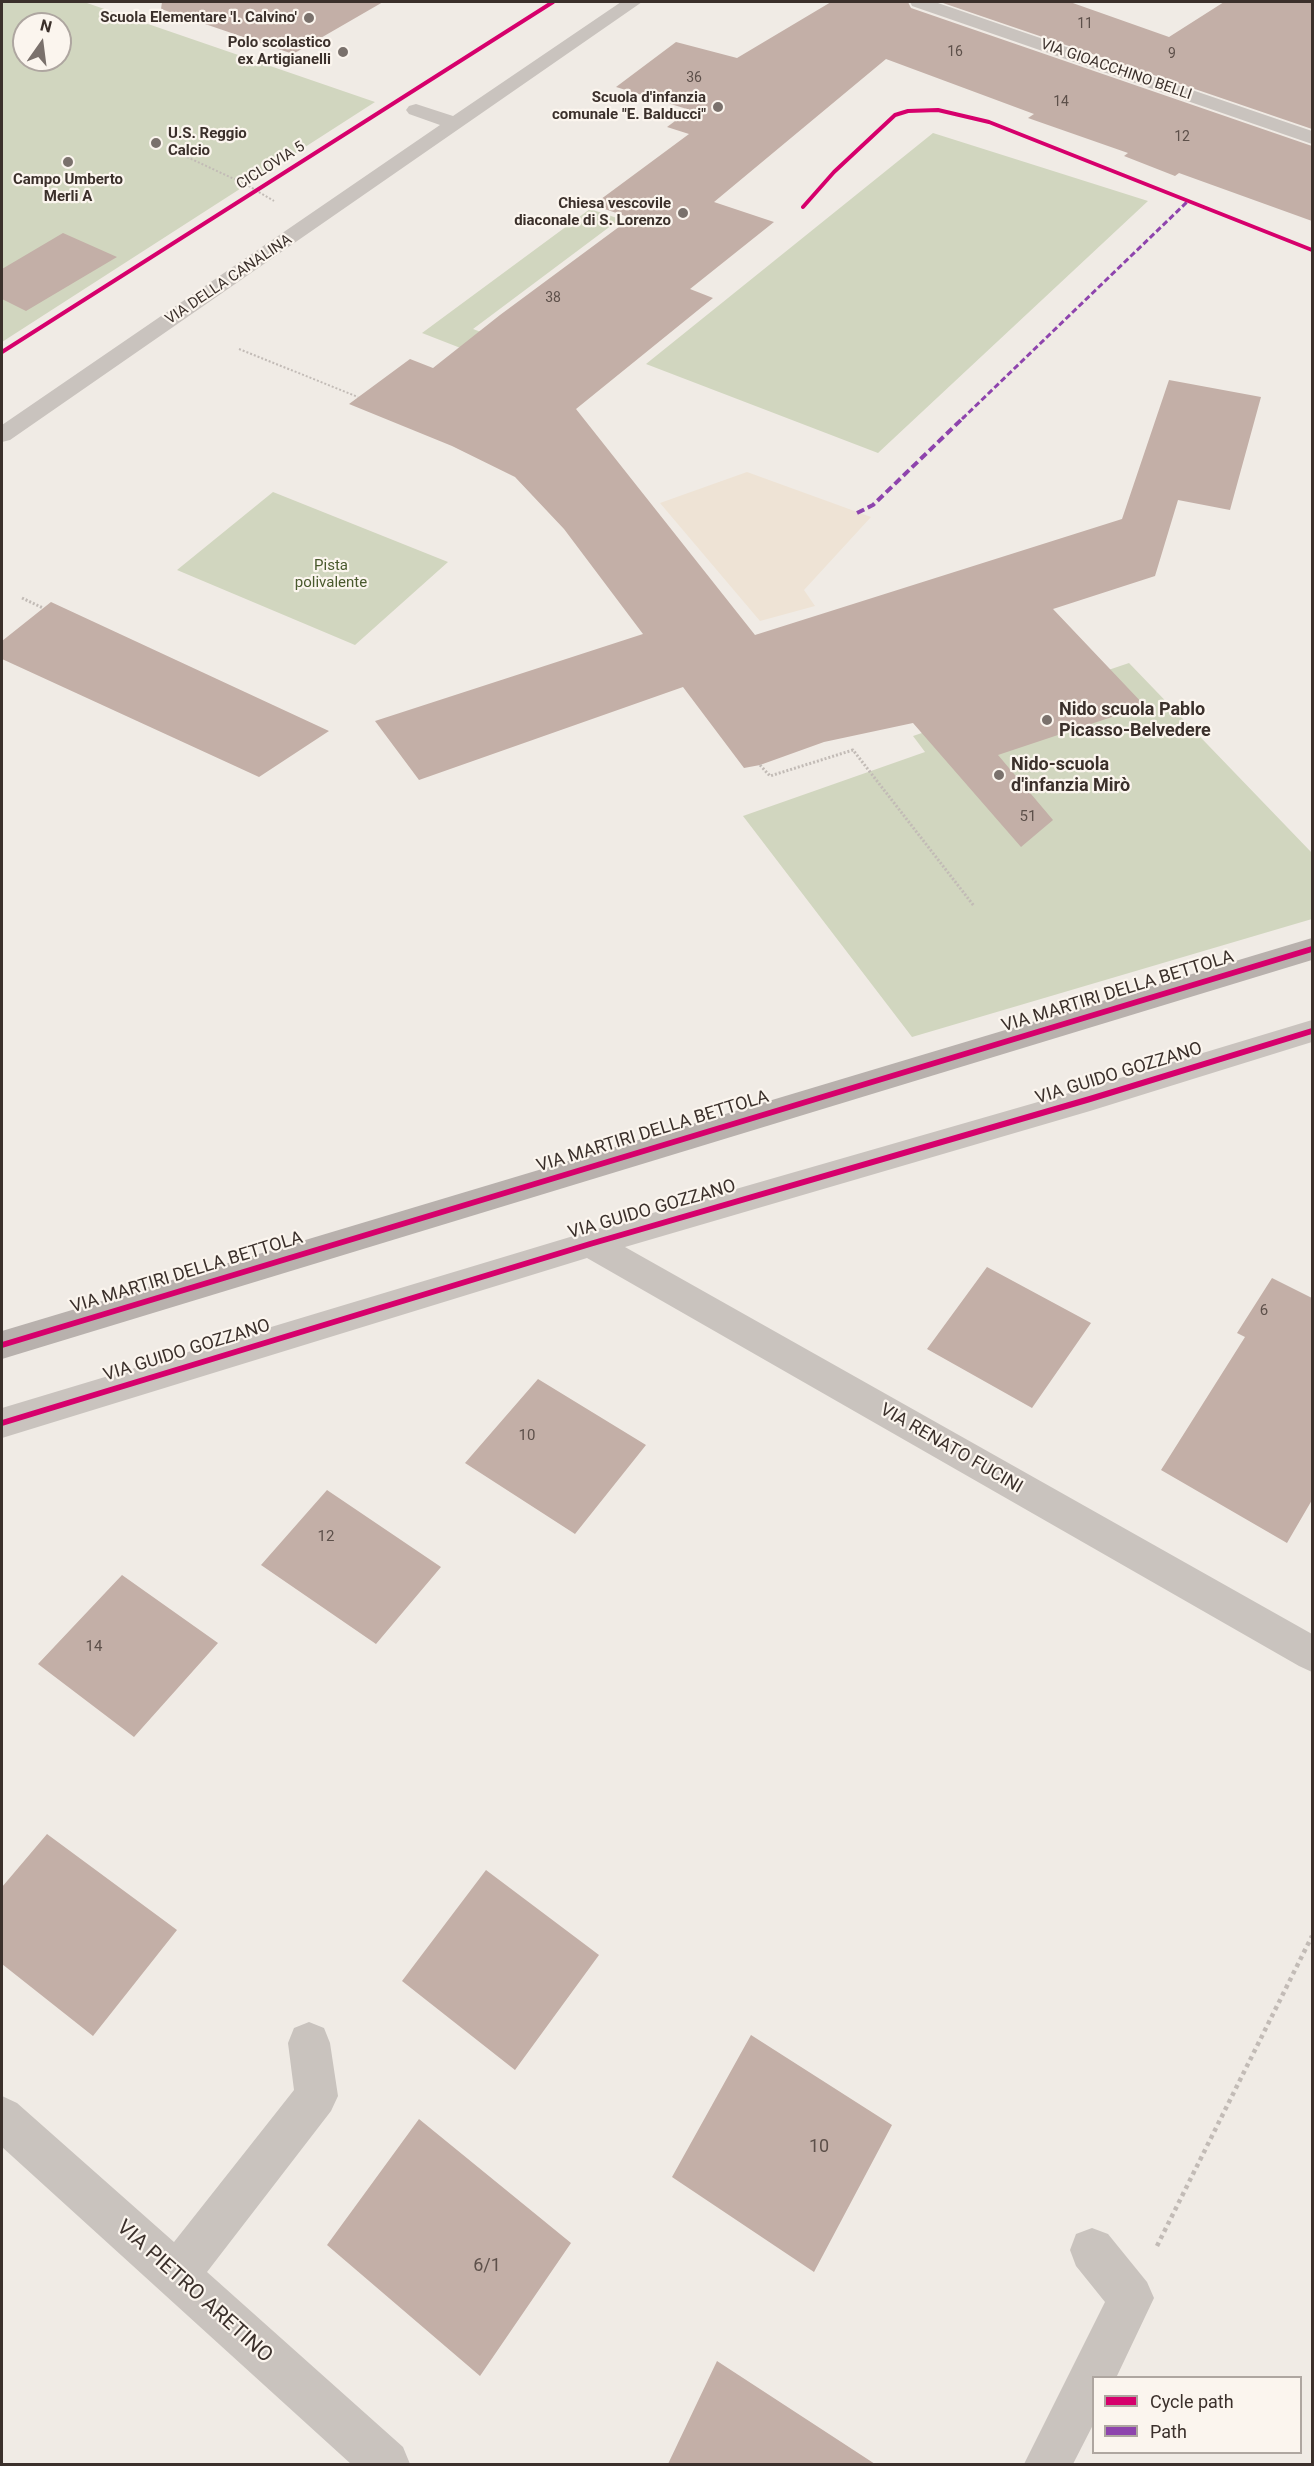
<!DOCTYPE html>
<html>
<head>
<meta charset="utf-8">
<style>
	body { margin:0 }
	#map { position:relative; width:1314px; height:2466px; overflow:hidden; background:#f0ebe5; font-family:Roboto,sans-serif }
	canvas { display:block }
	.frame { position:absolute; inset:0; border:3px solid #3b302b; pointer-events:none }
	.legend { position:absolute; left:1092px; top:2376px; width:210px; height:78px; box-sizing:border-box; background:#fbf5ee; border:2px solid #aea6a0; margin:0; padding:8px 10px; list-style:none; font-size:18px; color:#3b302b }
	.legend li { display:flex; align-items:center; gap:12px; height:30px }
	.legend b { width:30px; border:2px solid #aea6a0 }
	.north { position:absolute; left:12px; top:12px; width:60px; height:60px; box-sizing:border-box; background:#fbf5ee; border:2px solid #aea6a0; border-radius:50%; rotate:14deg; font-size:16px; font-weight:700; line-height:24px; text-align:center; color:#3b302b }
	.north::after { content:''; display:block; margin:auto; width:21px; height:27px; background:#7a716c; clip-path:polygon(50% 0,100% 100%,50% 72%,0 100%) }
</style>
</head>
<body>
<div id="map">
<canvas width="1314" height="2466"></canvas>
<div class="frame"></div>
<ul class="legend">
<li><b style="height:8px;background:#d6006c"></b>Cycle path</li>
<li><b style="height:8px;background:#8e44ad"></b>Path</li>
</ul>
<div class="north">N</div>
</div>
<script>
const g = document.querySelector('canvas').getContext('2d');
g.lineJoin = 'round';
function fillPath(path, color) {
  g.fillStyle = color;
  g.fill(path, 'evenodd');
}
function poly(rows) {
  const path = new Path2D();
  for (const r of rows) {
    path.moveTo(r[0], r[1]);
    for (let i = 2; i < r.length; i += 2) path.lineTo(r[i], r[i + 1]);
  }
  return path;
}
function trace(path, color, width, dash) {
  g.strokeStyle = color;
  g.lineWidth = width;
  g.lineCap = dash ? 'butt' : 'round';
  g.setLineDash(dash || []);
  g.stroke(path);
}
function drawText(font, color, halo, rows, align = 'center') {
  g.font = font + ' Roboto,sans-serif';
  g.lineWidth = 4.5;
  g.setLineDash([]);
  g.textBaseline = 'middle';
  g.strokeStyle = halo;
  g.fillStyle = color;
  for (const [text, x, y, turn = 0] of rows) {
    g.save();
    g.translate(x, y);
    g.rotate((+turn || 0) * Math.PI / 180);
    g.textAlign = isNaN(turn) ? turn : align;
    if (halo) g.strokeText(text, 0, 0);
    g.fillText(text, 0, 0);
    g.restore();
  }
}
const green = poly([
	[2,2,84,2,375,102,2,342],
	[24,24,60,24,60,60,24,60],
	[933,133,1148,201,878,453,646,364],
	[590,209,620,219,473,329,538,354,517,370,422,333],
	[273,492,448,562,355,645,177,570],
	[1129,663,1312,853,1312,919,912,1037,743,816,925,752,913,736]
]);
const plaza = poly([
	[747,472,871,517,804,590,815,606,760,621,660,503]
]);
const building = poly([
	[162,2,383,2,293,54,161,9],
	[831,2,908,2,911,8,1312,146,1312,221,1179,173,1175,176,1124,156,1128,153,1028,118,1034,114,886,59,714,202,774,222,690,289,713,298,576,409,755,635,1122,519,1169,380,1261,397,1230,510,1178,500,1155,576,1053,609,1145,706,998,755,1053,820,1021,847,913,723,824,742,760,765,744,768,683,687,419,780,375,721,643,634,564,529,515,477,452,446,349,404,410,359,433,368,500,315,631,218,593,205,689,134,667,127,690,110,616,87,676,42,737,58],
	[940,2,1070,2,1169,37,1224,2,1312,2,1312,129],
	[63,233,117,257,26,311,2,299,2,269],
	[51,602,329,731,259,777,2,659,2,641],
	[987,1267,1091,1323,1032,1408,927,1349],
	[1272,1278,1312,1298,1312,1500,1287,1543,1161,1470,1245,1337,1237,1333],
	[538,1379,646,1445,575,1534,465,1463],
	[327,1490,441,1567,376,1644,261,1565],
	[122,1575,218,1643,134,1737,38,1664],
	[47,1834,177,1930,93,2036,2,1964,2,1887],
	[486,1870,599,1955,515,2070,402,1981],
	[751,2035,892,2125,814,2272,672,2177],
	[419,2119,571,2243,480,2376,327,2245],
	[717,2361,875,2464,668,2464]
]);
const pathFar2 = poly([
	[187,157,247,185,274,201],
	[239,349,358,397]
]);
const pathFar1 = poly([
	[22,598,43,608],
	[760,765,770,776,853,750,974,906]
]);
const path = poly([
	[1157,2246,1312,1936]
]);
const minor = poly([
	[621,2,642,2,10,440,2,442,2,425,440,125,409,114,406,110,409,106,416,104,453,116,621,2],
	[910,2,935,2,1312,131,1312,144,912,6,910,2],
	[1312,1020,1312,1042,1090,1111,625,1247,1312,1634,1312,1672,1299,1666,587,1258,2,1438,2,1408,590,1231,1090,1087,1312,1020],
	[309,2022,324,2028,330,2043,338,2096,331,2111,207,2272,403,2447,410,2464,351,2464,2,2147,2,2096,17,2103,174,2242,294,2090,288,2043,294,2028,309,2022],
	[1092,2228,1108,2234,1147,2282,1154,2298,1116,2378,1094,2378,1094,2423,1073,2464,1024,2464,1105,2302,1076,2266,1070,2250,1076,2234,1092,2228]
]);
const major = poly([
	[1312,938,1312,960,2,1359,2,1331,1312,938]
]);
const quietFar1 = poly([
	[962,419,1188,201]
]);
const quiet = poly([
	[857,513,873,505,964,417]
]);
const cyclewayFar1 = poly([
	[803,207,834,172,895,115,908,111,938,110,989,122,1312,250],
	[2,352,553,2]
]);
const cycleway = poly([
	[2,1345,1312,949],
	[2,1423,590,1244,1090,1099,1312,1031]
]);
const markers = [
	[309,18,6,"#7a716c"],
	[343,52,6,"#7a716c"],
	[718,107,6,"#7a716c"],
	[156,143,6,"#7a716c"],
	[68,162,6,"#7a716c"],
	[683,213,6,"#7a716c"],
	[1047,720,6,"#7a716c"],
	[999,775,6,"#7a716c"]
];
const farNumbernames = [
	["11",1085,24],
	["16",955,52],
	["9",1172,54],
	["36",694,78],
	["14",1061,102],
	["12",1182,137],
	["38",553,298]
];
const farPoinames = [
	["Scuola Elementare 'I. Calvino'",297,18],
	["Polo scolastico",331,43],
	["ex Artigianelli",331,60],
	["Scuola d'infanzia",706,98],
	["comunale \"E. Balducci\"",706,115],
	["U.S. Reggio",168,134,"left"],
	["Calcio",168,151,"left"],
	["Campo Umberto",68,180,"center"],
	["Merli A",68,197,"center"],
	["Chiesa vescovile",671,204],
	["diaconale di S. Lorenzo",671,221]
];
const farStreetnames = [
	["VIA GIOACCHINO BELLI",1116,70,19],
	["CICLOVIA 5",271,166,-32],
	["VIA DELLA CANALINA",229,280,-34]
];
const farParknames = [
	["Pista",331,566],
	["polivalente",331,583]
];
const numberNames = [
	["51",1028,817],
	["6",1264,1311],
	["10",527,1436],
	["12",326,1537],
	["14",94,1647]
];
const poiNames = [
	["Nido scuola Pablo",1059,710],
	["Picasso-Belvedere",1059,731],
	["Nido-scuola",1011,765],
	["d'infanzia Mirò",1011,786]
];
const streetNames = [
	["VIA MARTIRI DELLA BETTOLA",1118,992,-17],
	["VIA GUIDO GOZZANO",1119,1074,-17],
	["VIA MARTIRI DELLA BETTOLA",653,1132,-17],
	["VIA GUIDO GOZZANO",652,1210,-16],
	["VIA MARTIRI DELLA BETTOLA",187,1273,-17],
	["VIA GUIDO GOZZANO",187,1351,-17],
	["VIA RENATO FUCINI",951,1449,30]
];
const nearNumbernames = [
	["10",819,2147],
	["6/1",487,2266]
];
const nearStreetnames = [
	["VIA PIETRO ARETINO",194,2292,42]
];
fillPath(green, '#d1d6bf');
fillPath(plaza, '#eee3d5');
fillPath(building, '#c3afa7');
trace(pathFar2, '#c2bbb6', 2, [2, 2]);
trace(pathFar1, '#c2bbb6', 3, [2, 2]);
trace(path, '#c2bbb6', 4.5, [4, 4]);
fillPath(minor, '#c9c3be');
fillPath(major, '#b8b1ad');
trace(quietFar1, '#8e44ad', 3, [6, 3]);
trace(quiet, '#8e44ad', 4, [8, 4]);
trace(cyclewayFar1, '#d6006c', 4);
trace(cycleway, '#d6006c', 6);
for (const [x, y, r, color] of markers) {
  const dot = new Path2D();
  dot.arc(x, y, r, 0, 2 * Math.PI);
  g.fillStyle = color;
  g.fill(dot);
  trace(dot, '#fbf5ee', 2);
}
drawText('14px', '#5d504a', null, farNumbernames);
drawText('bold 15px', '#3b302b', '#fbf5ee', farPoinames, 'right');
drawText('15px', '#3b302b', '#fbf5ee', farStreetnames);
drawText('15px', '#4a5a2e', '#fbf5ee', farParknames);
drawText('15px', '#5d504a', null, numberNames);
drawText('bold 18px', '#3b302b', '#fbf5ee', poiNames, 'left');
drawText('18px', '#3b302b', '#fbf5ee', streetNames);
drawText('18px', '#5d504a', null, nearNumbernames);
drawText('21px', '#3b302b', '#fbf5ee', nearStreetnames);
</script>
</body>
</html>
